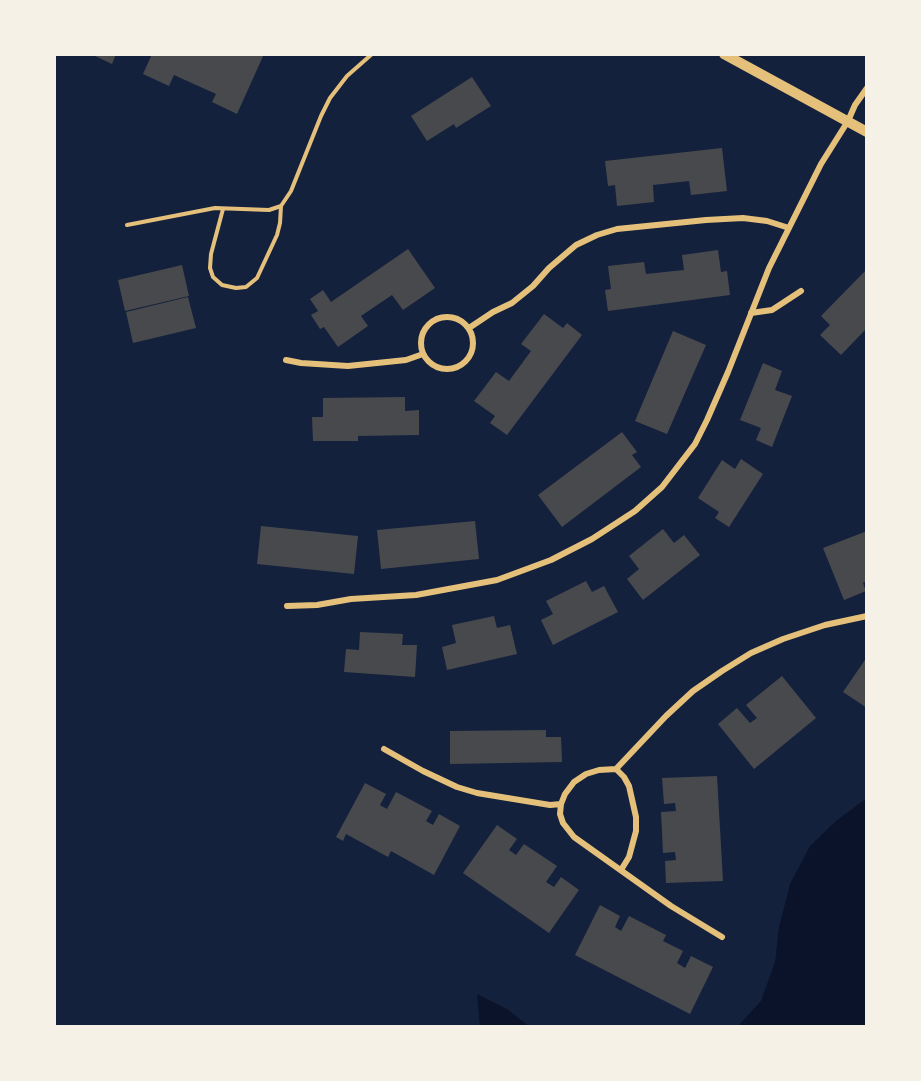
<!DOCTYPE html>
<html>
<head>
<meta charset="utf-8">
<style>
	body { margin:0 }
	#map { position:relative; width:921px; height:1081px; overflow:hidden; background:#14213d; font-family:"DejaVu Sans",sans-serif }
	canvas { display:block }
	.frame { position:absolute; inset:0; border:56px solid #f6f1e7; pointer-events:none }
</style>
</head>
<body>
<div id="map">
<canvas width="921" height="1081"></canvas>
<div class="frame"></div>
</div>
<script>
const g = document.querySelector('canvas').getContext('2d');
g.lineJoin = 'round';
function fillPath(path, color) {
  g.fillStyle = color;
  g.fill(path, 'evenodd');
}
function poly(rows) {
  const path = new Path2D();
  for (const r of rows) {
    if (r.length === 3) {
      path.moveTo(r[0] + r[2], r[1]);
      path.arc(r[0], r[1], r[2], 0, 2 * Math.PI);
      continue;
    }
    path.moveTo(r[0], r[1]);
    for (let i = 2; i < r.length; i += 2) path.lineTo(r[i], r[i + 1]);
  }
  return path;
}
function trace(path, color, width, dash) {
  g.strokeStyle = color;
  g.lineWidth = width;
  g.lineCap = dash ? 'butt' : 'round';
  g.setLineDash(dash || []);
  g.stroke(path);
}
const water = poly([
	[864,800,867,800,867,1027,737,1027,761,1001,775,962,779,927,790,884,810,846,836,821],
	[477,994,507,1009,530,1027,480,1027]
]);
const building = poly([
	[91,54,116,54,112,64],
	[152,54,264,54,237,114,212,102,216,94,174,75,169,86,143,74],
	[472,77,491,106,456,128,454,124,427,141,411,116],
	[722,148,727,191,691,195,689,181,653,185,654,202,617,206,615,185,608,186,605,161],
	[408,249,435,288,403,310,392,295,361,316,368,326,338,347,324,327,320,329,311,315,318,311,310,299,323,290,331,302],
	[718,250,721,272,727,271,730,295,608,311,605,290,611,289,608,266,644,262,646,274,684,270,682,255],
	[182,265,189,296,125,311,118,280],
	[867,269,867,328,841,355,820,335,830,325,821,316],
	[188,297,196,328,133,343,126,312],
	[544,314,563,328,567,323,582,335,507,435,490,423,495,416,474,401,496,372,509,381,531,351,521,344],
	[673,331,706,345,667,434,635,421],
	[763,363,782,371,775,390,792,396,772,447,756,440,761,428,740,420],
	[405,397,405,411,419,410,419,435,358,436,358,441,313,441,312,417,323,417,323,398],
	[622,432,637,452,632,455,641,467,562,527,538,495],
	[741,459,763,474,729,527,715,518,719,512,698,498,722,460,735,469],
	[475,521,479,559,381,569,377,530],
	[261,526,358,536,354,574,257,564],
	[663,529,674,543,684,535,700,555,643,600,627,579,639,569,629,556],
	[867,531,867,581,863,583,866,591,844,600,823,548],
	[586,581,592,592,604,586,618,612,553,645,541,620,553,614,546,601],
	[494,616,497,628,510,625,517,654,447,670,442,647,456,643,452,625],
	[360,632,403,634,402,645,417,645,415,677,344,672,346,649,359,650],
	[867,657,867,708,843,692],
	[782,676,816,718,754,769,718,724,737,708,750,723,757,718,746,705],
	[546,730,546,737,561,737,562,762,450,764,450,731],
	[717,776,723,881,666,883,665,861,676,860,675,852,663,853,661,812,676,811,675,803,664,804,662,778],
	[365,783,386,794,380,805,387,809,396,792,432,811,426,821,433,825,439,814,460,826,434,875,391,851,388,857,346,834,343,841,336,837],
	[497,825,517,839,509,850,516,855,524,844,557,866,546,882,554,887,561,877,579,890,549,933,463,873],
	[600,905,620,916,615,927,621,931,629,916,666,935,663,941,683,951,677,963,685,968,691,956,713,967,690,1014,575,955]
]);
const service = poly([
	[223,209,211,254,210,268,213,277,222,285,236,288,246,287,257,278,277,235,280,223,281,206],
	[127,225,215,208,269,210,281,206,291,191,321,116,330,98,347,76,372,54]
]);
const minor = poly([
	[751,313,772,310,801,291],
	[447,343,26],
	[469,328,493,312,512,303,533,286,549,268,576,245,597,235,617,229,706,220,743,218,767,221,789,228],
	[286,360,301,363,348,366,406,360,423,354],
	[287,606,317,605,351,599,416,595,497,580,551,560,592,539,635,511,662,487,695,444,707,420,728,372,769,268,821,164,848,121,855,105,867,88],
	[384,749,423,771,457,787,477,793,550,805,561,804],
	[616,769,666,716,693,691,722,671,751,653,783,639,825,625,867,616],
	[621,870,629,857,636,831,636,817,629,786,624,777,616,769,599,770,586,774,574,782,565,794,561,804,560,814,563,823,574,837,671,906,722,937]
]);
const tertiary = poly([
	[724,54,867,132]
]);
fillPath(water, '#0b132b');
fillPath(building, '#48494c');
trace(service, '#e5c07b', 4);
trace(minor, '#e5c07b', 6);
trace(tertiary, '#e5c07b', 10);
</script>
</body>
</html>
